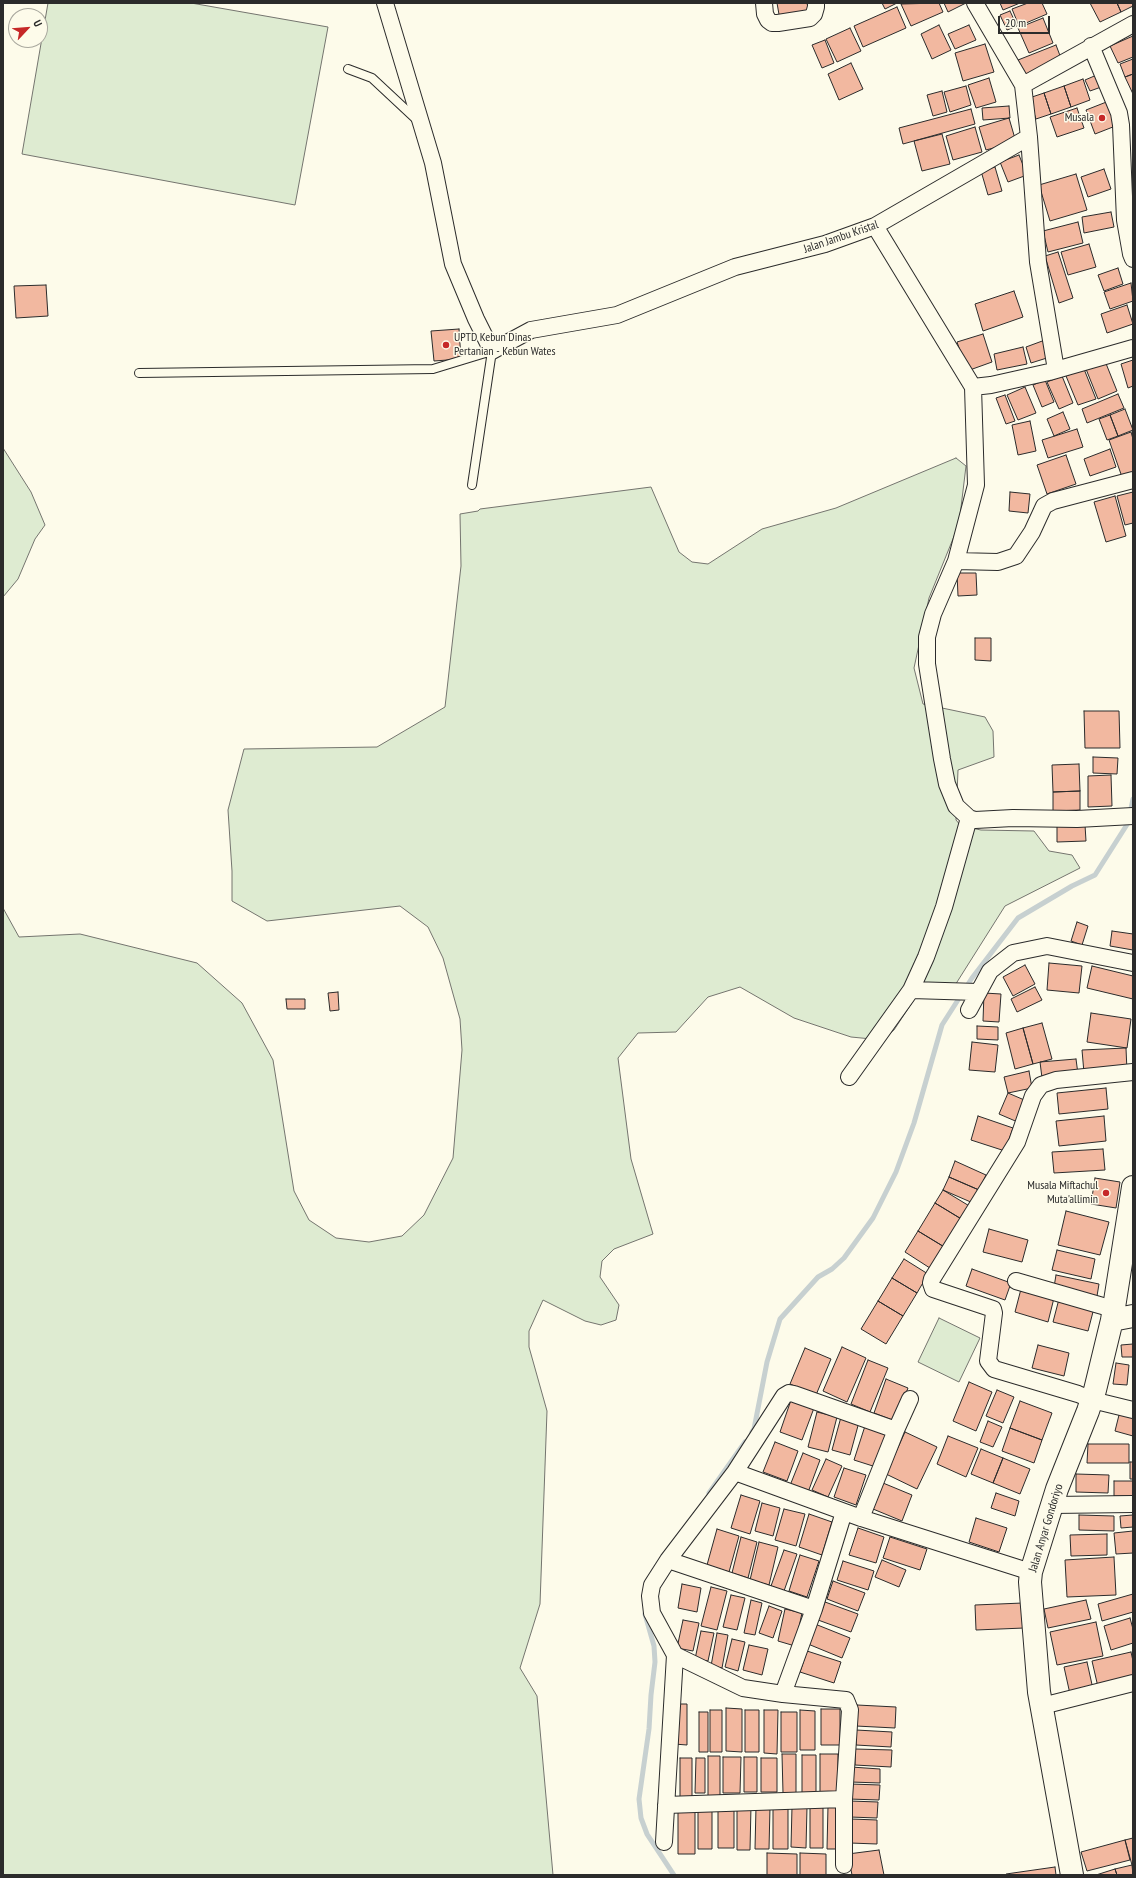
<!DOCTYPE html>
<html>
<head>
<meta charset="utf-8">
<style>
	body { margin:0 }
	#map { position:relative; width:1136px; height:1878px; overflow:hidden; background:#fdfbea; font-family:"PT Sans Narrow",sans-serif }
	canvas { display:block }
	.frame { position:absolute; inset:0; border:4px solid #2b2b2b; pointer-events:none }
	.north { position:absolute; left:8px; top:8px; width:40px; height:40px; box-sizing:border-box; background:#fdfbea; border:1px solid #a9a89e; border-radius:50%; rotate:64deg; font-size:11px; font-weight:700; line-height:16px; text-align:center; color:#2b2b2b }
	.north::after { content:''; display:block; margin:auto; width:14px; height:18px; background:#c62828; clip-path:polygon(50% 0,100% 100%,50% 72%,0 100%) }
	.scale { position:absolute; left:998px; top:16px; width:52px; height:18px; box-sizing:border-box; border:2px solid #2b2b2b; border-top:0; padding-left:5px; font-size:12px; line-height:14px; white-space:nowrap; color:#2b2b2b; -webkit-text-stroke:3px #fdfbea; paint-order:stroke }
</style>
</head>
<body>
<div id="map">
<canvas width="1136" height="1878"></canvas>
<div class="frame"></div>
<div class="north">U</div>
<div class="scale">20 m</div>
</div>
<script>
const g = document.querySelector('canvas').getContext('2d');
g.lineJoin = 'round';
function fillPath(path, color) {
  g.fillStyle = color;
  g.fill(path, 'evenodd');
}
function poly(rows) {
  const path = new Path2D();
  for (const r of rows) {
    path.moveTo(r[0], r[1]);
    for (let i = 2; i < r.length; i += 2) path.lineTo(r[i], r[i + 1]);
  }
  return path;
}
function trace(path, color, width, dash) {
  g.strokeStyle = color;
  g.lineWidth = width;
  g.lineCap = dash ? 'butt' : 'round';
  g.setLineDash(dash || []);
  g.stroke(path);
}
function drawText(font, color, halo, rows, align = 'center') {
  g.font = font + ' "PT Sans Narrow",sans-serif';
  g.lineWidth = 3;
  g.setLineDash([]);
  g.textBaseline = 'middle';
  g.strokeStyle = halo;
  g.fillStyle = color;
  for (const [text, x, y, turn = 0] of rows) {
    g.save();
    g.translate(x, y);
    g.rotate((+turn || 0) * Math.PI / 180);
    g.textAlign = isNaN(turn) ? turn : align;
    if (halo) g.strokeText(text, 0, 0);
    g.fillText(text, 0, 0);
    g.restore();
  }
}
const green = poly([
	[48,3,191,3,328,27,295,205,22,154,48,3],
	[3,448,31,492,45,525,35,539,18,579,3,597,3,448],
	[956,458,966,466,959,524,929,598,914,668,923,704,985,717,993,731,994,757,958,770,956,820,961,826,981,830,1034,831,1049,851,1072,855,1080,868,1005,906,952,990,921,989,894,1030,882,1040,851,1037,794,1018,740,987,708,997,676,1032,638,1033,618,1058,631,1159,653,1234,614,1249,602,1261,600,1277,619,1305,616,1320,601,1325,585,1321,543,1300,529,1331,529,1347,547,1411,540,1604,520,1668,537,1696,553,1875,3,1875,3,908,19,937,80,934,197,963,242,1003,273,1060,294,1191,309,1220,336,1238,369,1242,402,1236,424,1215,453,1158,462,1050,460,1019,443,958,428,927,400,906,267,921,232,901,232,871,228,810,244,749,377,747,445,707,461,566,460,514,478,511,480,509,651,487,679,552,692,562,708,564,762,529,836,508,956,458],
	[939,1318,980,1338,959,1382,918,1362,939,1318]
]);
const stream = poly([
	[752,1432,754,1429,767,1362,780,1319,818,1277,832,1269,844,1258,873,1218,896,1172,914,1123,942,1025,972,978,1018,918,1072,886,1095,875,1128,823,1133,799],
	[709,1493,745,1442],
	[645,1614,654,1646,655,1662,651,1695,649,1729,639,1799,641,1818,647,1834,674,1875]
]);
const building = poly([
	[777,3,807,3,809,14,780,20,777,3],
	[882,3,897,3,885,9,882,3],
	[939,3,943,12,911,26,901,4,939,3],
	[944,3,966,3,948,12,944,3],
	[1000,3,1020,3,1003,10,1000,3],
	[1028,3,1042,3,1047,14,1019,26,1012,9,1028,3],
	[1090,3,1117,3,1121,12,1100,22,1090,3],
	[1117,3,1133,3,1133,6,1121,12,1117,3],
	[897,7,906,28,863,47,854,26,897,7],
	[1010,11,1017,26,1007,30,1000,15,1010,11],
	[1043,18,1053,43,1029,53,1018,28,1043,18],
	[939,25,951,50,932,59,921,34,939,25],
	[969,25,976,40,955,49,948,34,969,25],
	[850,28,861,51,837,62,826,39,850,28],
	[1133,36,1133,57,1118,63,1110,46,1133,36],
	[825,40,834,63,822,68,812,45,825,40],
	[985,44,994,72,963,81,955,53,985,44],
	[1056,45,1062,61,1024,76,1018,60,1056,45],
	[1133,59,1133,74,1125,77,1120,64,1133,59],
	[851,63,863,89,839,100,828,74,851,63],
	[1099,74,1104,86,1090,91,1085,80,1099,74],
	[1133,74,1133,94,1125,77,1133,74],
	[989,78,996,102,976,108,968,85,989,78],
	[1083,79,1090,100,1071,107,1064,86,1083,79],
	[966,86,971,105,950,112,944,92,966,86],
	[1064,86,1071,107,1051,114,1044,93,1064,86],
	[942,91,947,112,933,116,927,95,942,91],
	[1044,93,1051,114,1036,119,1029,98,1044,93],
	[1109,101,1118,125,1095,134,1086,110,1109,101],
	[1009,106,1010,118,983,120,982,108,1009,106],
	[1077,108,1084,128,1057,137,1050,117,1077,108],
	[971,109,975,124,903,144,899,128,971,109],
	[1009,118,1016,142,986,150,979,127,1009,118],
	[975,127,982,152,953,160,946,136,975,127],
	[942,134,950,164,922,171,914,141,942,134],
	[1019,155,1027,175,1008,182,1000,162,1019,155],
	[995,167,1002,191,988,195,981,171,995,167],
	[1104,169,1111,189,1088,197,1081,177,1104,169],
	[1076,174,1087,210,1050,221,1039,185,1076,174],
	[1111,212,1114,227,1084,233,1082,217,1111,212],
	[1078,222,1083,243,1048,252,1043,231,1078,222],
	[1089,244,1096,267,1068,275,1061,252,1089,244],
	[1058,252,1073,298,1059,303,1045,256,1058,252],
	[1118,268,1123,284,1104,291,1098,275,1118,268],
	[1131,283,1133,301,1110,309,1104,292,1131,283],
	[46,285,48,316,16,318,14,286,46,285],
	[1014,291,1023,317,983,331,975,304,1014,291],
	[1127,305,1133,324,1107,333,1101,314,1127,305],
	[459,329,461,359,434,361,431,331,459,329],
	[983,334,992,362,967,371,957,342,983,334],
	[1045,340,1050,357,1031,363,1026,347,1045,340],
	[1023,347,1027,364,997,370,994,354,1023,347],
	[1133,360,1133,386,1128,388,1121,364,1133,360],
	[1105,361,1117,391,1098,399,1086,369,1105,361],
	[1084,369,1096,399,1078,405,1066,376,1084,369],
	[1062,376,1073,403,1059,409,1047,382,1062,376],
	[1045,380,1054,402,1042,407,1033,385,1045,380],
	[1025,387,1036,413,1018,420,1007,395,1025,387],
	[1118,394,1124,408,1087,423,1082,409,1118,394],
	[1005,395,1015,421,1006,424,996,398,1005,395],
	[1125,409,1133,430,1118,436,1110,415,1125,409],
	[1063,412,1070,429,1054,436,1047,419,1063,412],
	[1110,415,1118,436,1107,440,1099,419,1110,415],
	[1030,421,1036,451,1018,455,1012,425,1030,421],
	[1077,429,1083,447,1048,458,1042,440,1077,429],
	[1131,432,1133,439,1133,473,1122,477,1109,440,1131,432],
	[1110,449,1116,467,1090,476,1084,459,1110,449],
	[1066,455,1076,484,1047,494,1037,465,1066,455],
	[1010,492,1030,494,1028,513,1009,511,1010,492],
	[1133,492,1133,523,1125,525,1117,496,1133,492],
	[1115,496,1126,536,1106,542,1094,502,1115,496],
	[957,573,976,573,977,595,958,596,957,573],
	[975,638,991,638,991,661,975,660,975,638],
	[1084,711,1119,711,1120,748,1085,748,1084,711],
	[1093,757,1118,758,1117,774,1093,773,1093,757],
	[1079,764,1080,791,1053,792,1052,765,1079,764],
	[1111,775,1112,806,1088,807,1088,776,1111,775],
	[1080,791,1080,810,1053,811,1053,792,1080,791],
	[1057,825,1085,825,1086,841,1057,842,1057,825],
	[1077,922,1088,926,1082,945,1071,941,1077,922],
	[1112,931,1133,934,1133,950,1110,946,1112,931],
	[1049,963,1082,966,1079,993,1047,990,1049,963],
	[1025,965,1035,984,1013,996,1003,977,1025,965],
	[1092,966,1133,976,1133,999,1087,988,1092,966],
	[1035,987,1042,1000,1017,1012,1011,999,1035,987],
	[338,992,339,1010,330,1011,328,993,338,992],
	[984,993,1001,994,999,1022,983,1021,984,993],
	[286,999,305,999,305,1009,287,1009,286,999],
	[1091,1013,1131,1019,1127,1048,1087,1042,1091,1013],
	[1042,1023,1052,1059,1033,1064,1023,1028,1042,1023],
	[977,1026,998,1027,998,1040,977,1039,977,1026],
	[1023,1028,1033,1064,1015,1069,1006,1033,1023,1028],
	[972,1042,998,1045,995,1072,969,1070,972,1042],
	[1126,1048,1127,1071,1084,1073,1082,1050,1126,1048],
	[1076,1059,1078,1074,1042,1078,1040,1062,1076,1059],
	[1029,1071,1032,1088,1008,1093,1004,1077,1029,1071],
	[1106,1088,1108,1109,1059,1114,1057,1093,1106,1088],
	[1008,1093,1029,1102,1020,1123,999,1114,1008,1093],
	[978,1116,1013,1128,1005,1151,971,1140,978,1116],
	[1104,1116,1106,1141,1059,1146,1056,1121,1104,1116],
	[1103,1149,1105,1170,1054,1173,1052,1152,1103,1149],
	[955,1161,986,1175,979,1190,949,1177,955,1161],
	[949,1177,979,1190,973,1203,943,1190,949,1177],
	[1095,1178,1120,1182,1116,1208,1091,1204,1095,1178],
	[943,1190,971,1207,963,1220,935,1203,943,1190],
	[935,1203,963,1220,946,1248,918,1231,935,1203],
	[1066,1211,1109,1222,1100,1255,1058,1245,1066,1211],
	[989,1229,1028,1240,1022,1262,983,1252,989,1229],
	[918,1231,946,1248,933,1270,905,1252,918,1231],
	[1057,1250,1095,1259,1091,1279,1052,1270,1057,1250],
	[904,1259,928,1274,917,1293,892,1278,904,1259],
	[972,1269,1011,1283,1005,1300,966,1286,972,1269],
	[1056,1275,1099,1284,1097,1296,1054,1287,1056,1275],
	[892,1278,917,1293,903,1316,878,1301,892,1278],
	[1021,1289,1054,1298,1048,1322,1015,1312,1021,1289],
	[1059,1299,1094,1308,1088,1331,1053,1322,1059,1299],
	[878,1301,903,1316,886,1344,861,1329,878,1301],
	[1133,1344,1133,1357,1122,1357,1121,1345,1133,1344],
	[1038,1345,1069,1353,1064,1376,1032,1368,1038,1345],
	[842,1347,866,1358,847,1402,823,1391,842,1347],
	[805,1348,831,1359,816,1395,790,1384,805,1348],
	[868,1360,888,1368,870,1412,851,1404,868,1360],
	[1116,1363,1129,1365,1127,1385,1113,1384,1116,1363],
	[886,1379,908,1388,895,1421,874,1413,886,1379],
	[969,1382,992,1392,976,1431,953,1421,969,1382],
	[997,1390,1014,1397,1003,1423,986,1416,997,1390],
	[791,1400,814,1408,802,1440,780,1432,791,1400],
	[1020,1401,1052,1413,1042,1440,1010,1428,1020,1401],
	[1120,1411,1133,1414,1133,1436,1115,1431,1120,1411],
	[817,1412,837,1417,828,1452,808,1447,817,1412],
	[841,1417,859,1422,850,1455,832,1450,841,1417],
	[988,1421,1002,1427,993,1447,980,1442,988,1421],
	[865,1426,887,1433,876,1467,854,1460,865,1426],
	[1010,1428,1042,1440,1034,1463,1002,1451,1010,1428],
	[905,1432,937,1447,917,1489,886,1474,905,1432],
	[948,1436,978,1448,966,1477,937,1464,948,1436],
	[775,1442,798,1451,787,1481,763,1472,775,1442],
	[1088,1444,1129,1444,1129,1463,1087,1463,1088,1444],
	[981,1449,1003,1458,993,1483,971,1474,981,1449],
	[803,1453,820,1460,807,1495,789,1488,803,1453],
	[1003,1458,1030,1469,1020,1494,993,1483,1003,1458],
	[826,1459,842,1466,828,1497,812,1490,826,1459],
	[1130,1462,1133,1462,1133,1479,1130,1479,1130,1462],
	[844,1468,866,1475,856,1505,834,1497,844,1468],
	[1076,1474,1109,1475,1108,1493,1076,1492,1076,1474],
	[1114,1481,1133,1481,1133,1496,1114,1496,1114,1481],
	[883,1483,912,1495,902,1521,873,1509,883,1483],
	[996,1493,1019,1501,1015,1516,991,1508,996,1493],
	[741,1495,760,1501,750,1534,731,1528,741,1495],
	[762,1503,780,1508,773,1536,755,1531,762,1503],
	[784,1509,805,1514,796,1546,775,1540,784,1509],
	[809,1514,832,1522,822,1555,799,1547,809,1514],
	[1079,1515,1114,1516,1114,1531,1079,1530,1079,1515],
	[1133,1515,1133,1527,1121,1528,1120,1516,1133,1515],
	[976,1518,1007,1528,999,1552,969,1542,976,1518],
	[858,1528,884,1537,876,1563,849,1555,858,1528],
	[717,1529,739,1536,729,1572,707,1565,717,1529],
	[1133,1531,1133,1553,1116,1554,1114,1533,1133,1531],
	[1107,1534,1107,1555,1071,1556,1070,1535,1107,1534],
	[741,1537,757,1542,748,1578,732,1573,741,1537],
	[890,1537,927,1549,920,1570,883,1558,890,1537],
	[759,1542,778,1547,769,1585,750,1580,759,1542],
	[784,1550,797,1554,784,1591,771,1586,784,1550],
	[800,1555,819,1561,807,1597,789,1591,800,1555],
	[1114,1557,1116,1595,1067,1597,1065,1560,1114,1557],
	[882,1560,906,1570,899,1587,875,1577,882,1560],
	[843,1561,874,1571,868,1590,837,1580,843,1561],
	[833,1581,865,1593,858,1611,827,1599,833,1581],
	[682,1584,701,1588,697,1612,678,1608,682,1584],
	[711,1587,727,1591,717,1630,701,1626,711,1587],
	[1133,1594,1133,1612,1102,1621,1098,1604,1133,1594],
	[731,1595,745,1598,737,1630,723,1627,731,1595],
	[751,1600,762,1603,755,1635,744,1633,751,1600],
	[1086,1600,1091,1619,1048,1628,1044,1609,1086,1600],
	[825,1602,858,1614,851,1632,818,1620,825,1602],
	[1023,1603,1024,1628,976,1630,975,1605,1023,1603],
	[769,1606,782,1611,773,1638,759,1633,769,1606],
	[785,1609,802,1613,795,1646,778,1641,785,1609],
	[1130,1618,1133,1629,1133,1643,1111,1650,1104,1626,1130,1618],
	[683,1620,699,1623,693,1651,677,1648,683,1620],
	[1096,1622,1103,1656,1057,1665,1050,1632,1096,1622],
	[815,1624,850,1638,842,1658,808,1644,815,1624],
	[701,1631,714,1633,708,1661,695,1659,701,1631],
	[717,1633,728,1635,722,1668,711,1666,717,1633],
	[732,1639,745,1642,738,1671,725,1667,732,1639],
	[749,1645,768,1649,762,1675,743,1670,749,1645],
	[807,1651,841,1662,834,1683,800,1672,807,1651],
	[1131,1652,1133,1661,1133,1679,1098,1687,1092,1661,1131,1652],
	[1087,1662,1093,1689,1070,1694,1064,1667,1087,1662],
	[674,1704,687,1704,687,1745,674,1744,674,1704],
	[857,1705,896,1707,895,1728,856,1726,857,1705],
	[726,1708,742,1709,742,1752,726,1751,726,1708],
	[821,1709,840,1709,840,1745,821,1745,821,1709],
	[710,1710,722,1710,722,1752,710,1752,710,1710],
	[745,1710,759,1710,759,1752,745,1752,745,1710],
	[764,1710,778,1710,777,1754,764,1753,764,1710],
	[800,1710,815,1711,815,1750,800,1750,800,1710],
	[699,1712,708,1712,708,1752,699,1752,699,1712],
	[781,1712,797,1712,797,1752,781,1752,781,1712],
	[856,1730,892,1732,891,1747,856,1745,856,1730],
	[855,1749,892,1750,891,1767,855,1765,855,1749],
	[782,1754,796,1754,796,1793,783,1793,782,1754],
	[820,1754,838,1754,838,1792,820,1792,820,1754],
	[802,1755,816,1755,816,1796,802,1796,802,1755],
	[708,1756,720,1756,720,1796,708,1796,708,1756],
	[723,1757,741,1757,740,1793,723,1793,723,1757],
	[744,1757,757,1757,757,1792,744,1792,744,1757],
	[680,1758,692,1758,692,1797,680,1797,680,1758],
	[696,1758,705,1758,705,1793,695,1793,696,1758],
	[761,1758,777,1758,777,1792,761,1792,761,1758],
	[851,1767,880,1769,880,1783,851,1782,851,1767],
	[850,1784,880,1785,879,1800,849,1799,850,1784],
	[850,1801,878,1802,877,1818,850,1817,850,1801],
	[737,1806,751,1806,750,1850,737,1850,737,1806],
	[810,1806,823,1806,823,1848,810,1848,810,1806],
	[828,1806,838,1807,838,1849,827,1849,828,1806],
	[756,1807,770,1807,769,1849,755,1849,756,1807],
	[792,1807,807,1807,806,1848,791,1847,792,1807],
	[718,1808,734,1808,734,1848,718,1848,718,1808],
	[773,1808,788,1808,788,1849,773,1849,773,1808],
	[698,1809,712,1809,712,1849,698,1849,698,1809],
	[678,1810,695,1811,695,1854,678,1854,678,1810],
	[851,1819,877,1820,877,1844,850,1843,851,1819],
	[1133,1838,1133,1865,1132,1865,1125,1840,1133,1838],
	[1125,1840,1130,1860,1087,1871,1081,1852,1125,1840],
	[879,1850,884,1875,852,1875,848,1854,879,1850],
	[767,1853,797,1854,797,1875,767,1875,767,1853],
	[800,1853,826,1854,826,1875,800,1875,800,1853],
	[1132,1865,1133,1875,1117,1875,1115,1869,1132,1865],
	[1055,1867,1056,1875,1006,1875,1006,1874,1055,1867],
	[1115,1869,1117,1875,1096,1875,1115,1869]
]);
const lane = poly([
	[348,69,372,78,417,120],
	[139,373,433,369,492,351,472,485]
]);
const street = poly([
	[385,3,433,163,453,264,476,319,492,351,531,330,617,315,735,267,825,244,875,226,1029,137],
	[764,3,765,14,768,20,772,23,778,23,810,18,814,14,816,7,816,3],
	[975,3,1023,85],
	[1091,46,1119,113,1121,125,1125,220,1131,254,1133,259],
	[875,226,973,387,976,485,956,561,933,614,927,637,927,664,942,759,947,784,956,806,969,818,975,820,1013,818,1077,819,1133,816],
	[1056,370,1038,262,1029,137,1023,85,1133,24],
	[973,387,991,385,1049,372,1133,348],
	[956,561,998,562,1016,556,1032,532,1044,506,1053,501,1133,480],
	[911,990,978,992],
	[969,1010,990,971,1013,953,1047,946,1133,963],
	[1133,1072,1056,1080,1041,1085,1033,1096,1017,1142,932,1279,931,1283,933,1289,993,1309,994,1313,988,1361,994,1369,1078,1394,1092,1400,1133,1410],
	[849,1077,911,990,926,957,944,907,969,818],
	[1016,1281,1113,1309],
	[735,1472,861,1518,1031,1572],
	[1052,1505,1133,1504],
	[861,1518,896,1430,910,1399],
	[668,1560,814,1609],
	[675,1655,743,1688,783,1694,846,1700,850,1710,844,1799,844,1865],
	[783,1694,814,1609,844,1512],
	[1042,1706,1133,1683],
	[666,1805,844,1799],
	[664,1842,675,1655,652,1613,650,1596,652,1585,668,1560,735,1472,784,1396,789,1393,794,1394,896,1430]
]);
const secondary = poly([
	[1112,1320,1133,1316],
	[1072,1875,1039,1692,1030,1582,1031,1572,1057,1489,1088,1411,1095,1390,1112,1320,1133,1187]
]);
const markers = [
	[1102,118,4,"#c62828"],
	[446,345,4,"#c62828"],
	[1106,1193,4,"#c62828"]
];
const poiNames = [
	["Musala",1094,118],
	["UPTD Kebun Dinas",454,338,"left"],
	["Pertanian - Kebun Wates",454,352,"left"],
	["Musala Miftachul",1098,1186],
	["Muta'allimin",1098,1200]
];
const streetNames = [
	["Jalan Jambu Kristal",841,237,-19],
	["Jalan Anyar Gondoriyo",1046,1528,-73]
];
fillPath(green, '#deebd1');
trace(green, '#74746e', 1);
trace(stream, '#c7d0d0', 5);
fillPath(building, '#f2b8a0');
trace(building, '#2b2b2b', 1);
trace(lane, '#2b2b2b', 10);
trace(street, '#2b2b2b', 18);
trace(secondary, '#2b2b2b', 24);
trace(lane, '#fdfbea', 8);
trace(street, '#fdfbea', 16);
trace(secondary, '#fdfbea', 22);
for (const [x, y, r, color] of markers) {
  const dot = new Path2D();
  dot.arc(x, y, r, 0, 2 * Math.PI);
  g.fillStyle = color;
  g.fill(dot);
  trace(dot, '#fdfbea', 1.5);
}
drawText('12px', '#2b2b2b', '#fdfbea', poiNames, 'right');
drawText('12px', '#2b2b2b', '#fdfbea', streetNames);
</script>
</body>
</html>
